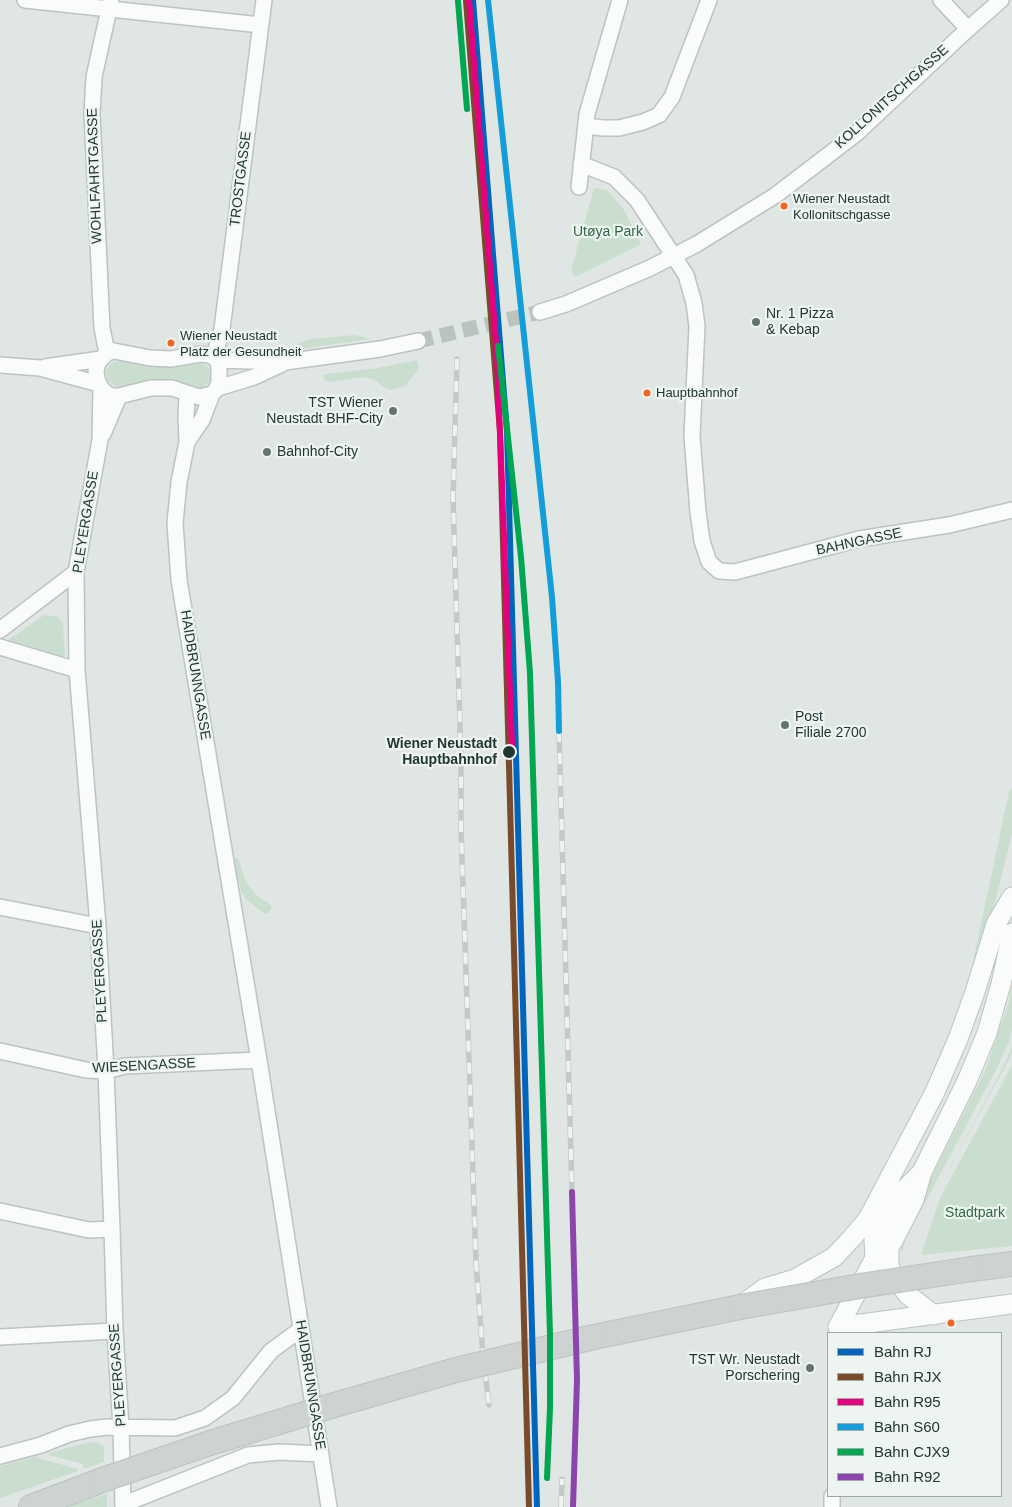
<!DOCTYPE html>
<html>
<head>
<meta charset="utf-8">
<style>
  body { margin:0 }
  #map { position:relative; width:1012px; height:1507px; overflow:hidden; background:#e0e6e3; font-family:Arial,sans-serif }
  canvas { display:block }
  .legend { position:absolute; left:827px; top:1332px; width:175px; height:165px; box-sizing:border-box; background:#eef5f1; border:1px solid #9ca9a4; margin:0; padding:6px 9px; list-style:none; font-size:15px; color:#213630 }
  .legend li { display:flex; align-items:center; gap:10px; height:25px }
  .legend b { width:25px; border:1px solid #9ca9a4 }
</style>
</head>
<body>
<div id="map">
<canvas width="1012" height="1507"></canvas>
<ul class="legend">
<li><b style="height:6px;background:#0065bd"></b>Bahn RJ</li>
<li><b style="height:6px;background:#7a4b2a"></b>Bahn RJX</li>
<li><b style="height:6px;background:#e5007d"></b>Bahn R95</li>
<li><b style="height:6px;background:#159dd9"></b>Bahn S60</li>
<li><b style="height:6px;background:#00a651"></b>Bahn CJX9</li>
<li><b style="height:6px;background:#8e44ad"></b>Bahn R92</li>
</ul>
</div>
<script>
const c = document.querySelector('canvas').getContext('2d');
c.lineJoin = 'round';
function paint(path, color) {
  c.fillStyle = color;
  c.fill(path, 'evenodd');
}
function shape(rows) {
  const path = new Path2D();
  for (const r of rows) {
    path.moveTo(r[0], r[1]);
    for (let i = 2; i < r.length; i += 2) path.lineTo(r[i], r[i + 1]);
  }
  return path;
}
function strokePath(path, color, width, dash) {
  c.strokeStyle = color;
  c.lineWidth = width;
  c.lineCap = dash ? 'butt' : 'round';
  c.setLineDash(dash || []);
  c.stroke(path);
}
function drawText(font, color, halo, rows, align = 'center') {
  c.font = font + ' Arial,sans-serif';
  c.lineWidth = 4.5;
  c.setLineDash([]);
  c.textBaseline = 'middle';
  c.strokeStyle = halo;
  c.fillStyle = color;
  for (const [text, x, y, turn = 0] of rows) {
    c.save();
    c.translate(x, y);
    c.rotate((+turn || 0) * Math.PI / 180);
    c.textAlign = isNaN(turn) ? turn : align;
    if (halo) c.strokeText(text, 0, 0);
    c.fillText(text, 0, 0);
    c.restore();
  }
}
const green = shape([
  [594,188,607,190,624,210,641,244,575,277,571,270],
  [355,335,371,339,285,351,295,345,310,339],
  [119,360,153,367,201,363,209,367,212,376,210,381,203,387,197,387,170,380,152,380,120,387,115,386,108,381,106,371,110,364],
  [417,360,417,363,419,363,417,371,405,386,391,390,383,387,375,380,364,377,330,382,324,380,323,376,326,374,378,368],
  [44,615,58,617,63,623,65,660,7,641],
  [1012,789,1012,834,984,947,974,978,971,971,1009,792],
  [234,858,238,858,246,882,256,895,271,905,272,908,269,912,265,914,247,900,241,892],
  [1012,986,1012,1030,1009,1042,996,1070,906,1238,902,1253,900,1247,905,1230,985,1071,1008,1005],
  [1012,1047,1012,1054,947,1173,1001,1071],
  [1012,1065,1012,1246,921,1255,940,1198],
  [90,1442,99,1443,104,1447,104,1462,84,1469,83,1464,49,1455,49,1453],
  [37,1456,41,1459,78,1469,78,1471,0,1498,0,1466],
  [107,1494,107,1507,64,1507]
]);
const minorTunnel = shape([
  [418,341,540,312]
]);
const minor = shape([
  [25,0,261,25],
  [941,0,968,29],
  [586,126,603,128,619,128,643,122,659,115,672,97,709,0],
  [581,164,614,177,637,200,686,275,694,303,697,326,692,436,698,512,702,541,709,562,719,571,735,572,859,539,949,525,1012,510],
  [579,187,587,114,620,0],
  [540,312,566,304,650,268,697,244,776,195,857,133,968,29,1001,0],
  [114,351,150,358,171,359,200,354,210,355,217,360,219,365,219,383,215,391,212,394,199,397,172,388,151,388,119,396,113,396,107,394,101,388,97,379,96,371,97,365,101,359,107,353,114,351],
  [107,353,102,328,92,114,94,77,111,0],
  [214,357,222,329,264,0],
  [217,360,285,362,380,349,418,341],
  [0,365,40,368,99,384],
  [45,367,101,359],
  [101,388,100,440,76,572,77,670,98,926,106,1071,112,1229,115,1331,121,1427,123,1507],
  [218,388,254,377,282,364],
  [187,394,186,417,187,442,179,482,175,523,179,580,259,1060,329,1507],
  [103,434,119,396],
  [187,442,202,420,212,394],
  [0,630,76,572],
  [0,647,77,670],
  [0,907,98,926],
  [0,1051,86,1070,106,1071,125,1066,259,1060],
  [0,1211,89,1230,112,1229],
  [0,1337,115,1331],
  [0,1456,41,1445,69,1434,90,1429,108,1427,175,1428,205,1418,233,1398,271,1351,301,1329],
  [124,1504,248,1455,279,1452,321,1454],
  [832,1507,832,1496]
]);
const tertiary = shape([
  [889,1247,889,1266,894,1277,908,1295,934,1315],
  [875,1258,874,1240,879,1231,902,1192,921,1173],
  [740,1306,765,1288,795,1279,834,1257,851,1239,868,1219,935,1092,958,1039,975,992,996,924,1012,897],
  [838,1327,875,1258,889,1247,894,1239,914,1200,922,1172,967,1081,987,1033,1001,984,1012,933],
  [838,1327,1012,1304]
]);
const primary = shape([
  [972,1269,1012,1264],
  [594,1337,740,1307],
  [31,1507,105,1479]
]);
const rail = shape([
  [457,359,453,498,461,758,461,829,476,1262,483,1356,489,1405],
  [559,731,572,1192],
  [561,1507,562,1479]
]);
const primaryBridge = shape([
  [740,1307,860,1286,972,1269],
  [105,1479,210,1443,331,1406,456,1370,594,1337]
]);
const rail1 = shape([
  [473,0,507,432,537,1507]
]);
const rail2 = shape([
  [466,1,500,432,529,1507]
]);
const rail3 = shape([
  [469,0,497,356,512,745]
]);
const rail4 = shape([
  [488,0,552,597,558,682,559,731]
]);
const rail5 = shape([
  [458,1,467,109],
  [498,346,521,557,530,673,550,1334,550,1408,547,1478]
]);
const rail6 = shape([
  [572,1192,577,1380,573,1507]
]);
const markers = [
  [784,206,4.5,"#f26522"],
  [756,322,5,"#64746f"],
  [171,343,4.5,"#f26522"],
  [647,393,4.5,"#f26522"],
  [393,411,5,"#64746f"],
  [267,452,5,"#64746f"],
  [785,725,5,"#64746f"],
  [509,752,7,"#213630"],
  [951,1323,4.5,"#f26522"],
  [810,1368,5,"#64746f"]
];
const busNames = [
  ["Wiener Neustadt",793,199],
  ["Kollonitschgasse",793,215],
  ["Wiener Neustadt",180,336],
  ["Platz der Gesundheit",180,352],
  ["Hauptbahnhof",656,393]
];
const streetNames = [
  ["KOLLONITSCHGASSE",892,97,-42],
  ["WOHLFAHRTGASSE",95,176,-92],
  ["TROSTGASSE",241,179,-83],
  ["PLEYERGASSE",86,522,-81],
  ["BAHNGASSE",859,542,-12],
  ["HAIDBRUNNGASSE",195,675,81],
  ["PLEYERGASSE",100,971,-93],
  ["WIESENGASSE",144,1066,-3],
  ["PLEYERGASSE",118,1375,-94],
  ["HAIDBRUNNGASSE",310,1385,81]
];
const parkNames = [
  ["Utøya Park",608,232],
  ["Stadtpark",975,1213]
];
const poiNames = [
  ["Nr. 1 Pizza",766,314],
  ["& Kebap",766,330],
  ["TST Wiener",383,403,"right"],
  ["Neustadt BHF-City",383,419,"right"],
  ["Bahnhof-City",277,452],
  ["Post",795,717],
  ["Filiale 2700",795,733],
  ["TST Wr. Neustadt",800,1360,"right"],
  ["Porschering",800,1376,"right"]
];
const stopNames = [
  ["Wiener Neustadt",497,744],
  ["Hauptbahnhof",497,760]
];
paint(green, '#caded0');
strokePath(minorTunnel, '#bac3bf', 15, [15, 8]);
strokePath(minor, '#bdc3c0', 18);
strokePath(tertiary, '#bdc3c0', 21);
strokePath(primary, '#bbc3c0', 26);
strokePath(minor, '#fafbfb', 15);
strokePath(tertiary, '#fafbfb', 19);
strokePath(primary, '#ccd3d1', 24);
strokePath(rail, '#c5c9c8', 5.5);
strokePath(rail, '#eef5f1', 4, [11]);
strokePath(primaryBridge, '#bbc3c0', 26, []);
strokePath(primaryBridge, '#ccd3d1', 24);
strokePath(rail1, '#0065bd', 6);
strokePath(rail2, '#7a4b2a', 6);
strokePath(rail3, '#e5007d', 6);
strokePath(rail4, '#159dd9', 6);
strokePath(rail5, '#00a651', 6);
strokePath(rail6, '#8e44ad', 6);
for (const [x, y, r, color] of markers) {
  const dot = new Path2D();
  dot.arc(x, y, r, 0, 2 * Math.PI);
  c.fillStyle = color;
  c.fill(dot);
  strokePath(dot, '#eef5f1', 2);
}
drawText('13px', '#213630', '#eef5f1', busNames, 'left');
drawText('14px', '#213630', '#eef5f1', streetNames);
drawText('14px', '#2f6943', '#eef5f1', parkNames);
drawText('14px', '#213630', '#eef5f1', poiNames, 'left');
drawText('bold 14px', '#213630', '#eef5f1', stopNames, 'right');
</script>
</body>
</html>
